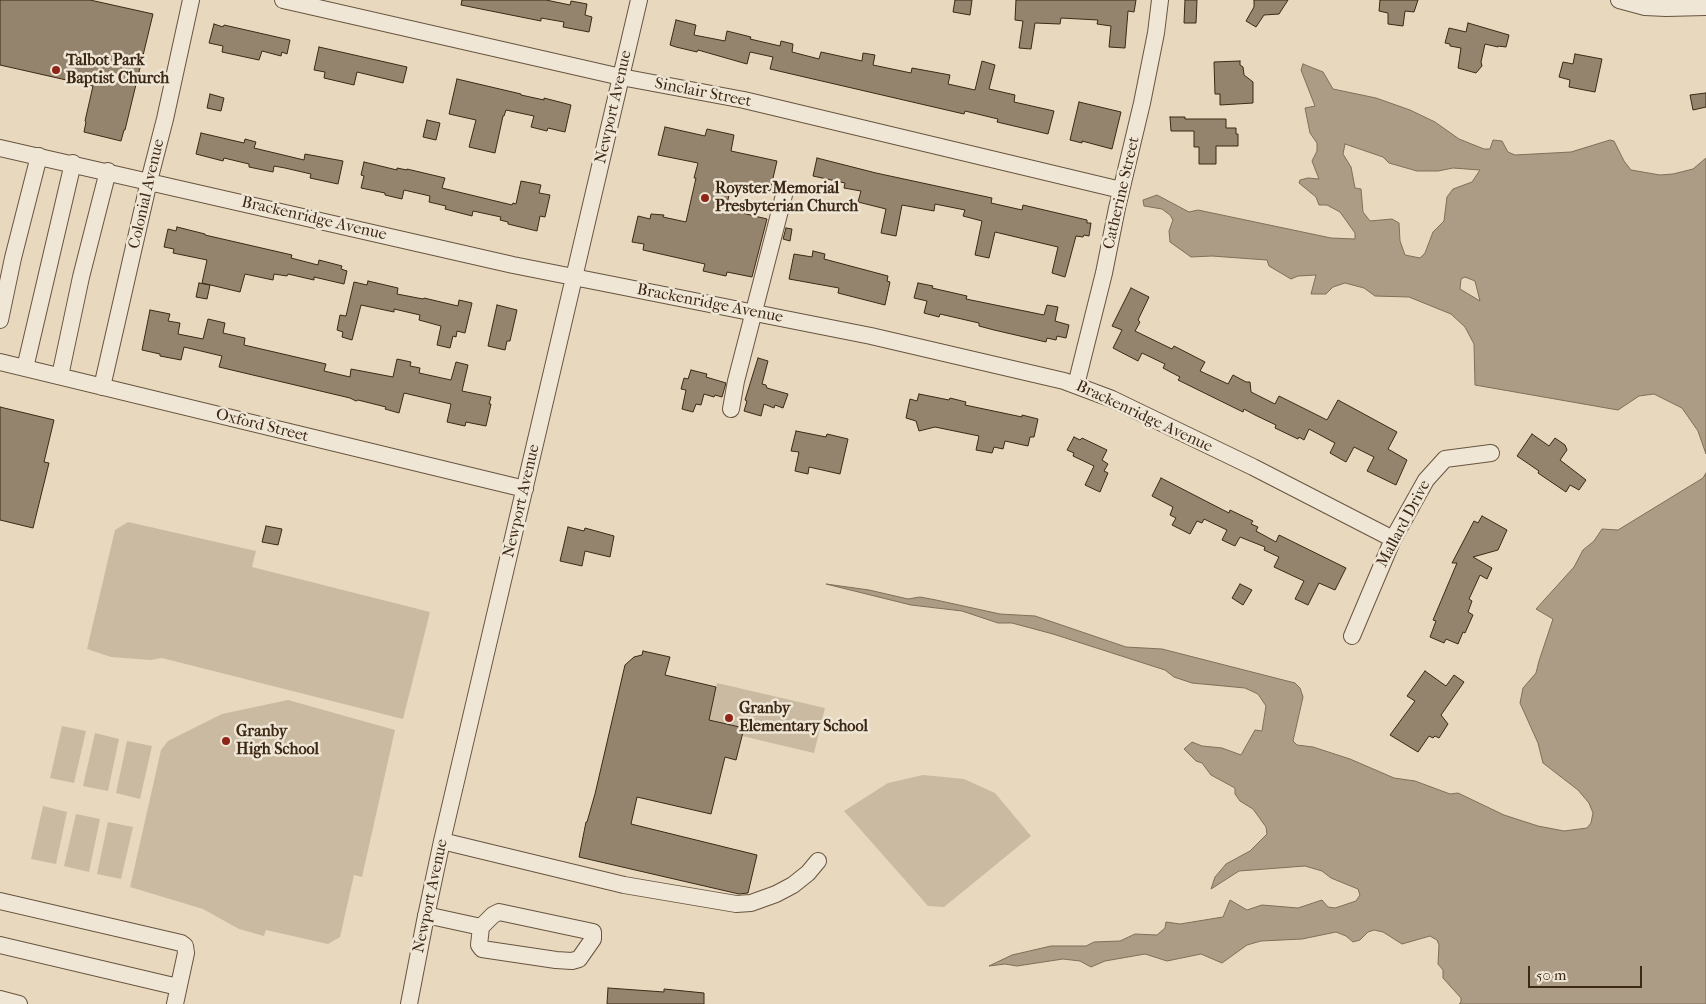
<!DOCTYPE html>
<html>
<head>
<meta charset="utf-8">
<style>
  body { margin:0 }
  #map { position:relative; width:1706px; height:1004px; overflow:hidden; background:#e7d8be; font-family:"IM FELL French Canon",serif }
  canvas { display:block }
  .scale { position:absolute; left:1528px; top:966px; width:114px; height:22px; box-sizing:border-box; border:2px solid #3d2815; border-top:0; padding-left:6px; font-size:15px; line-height:18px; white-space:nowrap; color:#3d2815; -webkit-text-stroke:4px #efe6d5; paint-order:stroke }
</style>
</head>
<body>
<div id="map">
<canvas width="1706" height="1004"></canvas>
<div class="scale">50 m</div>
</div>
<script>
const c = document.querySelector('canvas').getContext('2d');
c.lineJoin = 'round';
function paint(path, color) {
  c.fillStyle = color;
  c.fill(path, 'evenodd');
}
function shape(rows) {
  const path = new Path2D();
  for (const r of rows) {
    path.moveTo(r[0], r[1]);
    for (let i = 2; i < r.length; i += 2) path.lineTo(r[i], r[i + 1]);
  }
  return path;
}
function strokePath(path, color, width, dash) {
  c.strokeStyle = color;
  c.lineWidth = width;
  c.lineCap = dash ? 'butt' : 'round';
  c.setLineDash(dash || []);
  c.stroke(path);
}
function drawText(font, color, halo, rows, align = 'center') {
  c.font = font + ' "IM FELL French Canon",serif';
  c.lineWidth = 5;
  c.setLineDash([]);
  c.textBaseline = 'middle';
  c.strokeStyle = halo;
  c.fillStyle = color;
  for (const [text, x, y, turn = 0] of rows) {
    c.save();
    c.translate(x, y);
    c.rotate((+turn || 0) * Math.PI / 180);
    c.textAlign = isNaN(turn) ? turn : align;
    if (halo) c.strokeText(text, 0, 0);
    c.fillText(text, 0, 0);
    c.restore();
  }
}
const green = shape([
  [128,522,256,551,252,567,430,612,403,719,162,658,150,660,111,657,87,649,115,530],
  [717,683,825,708,814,753,742,736,743,728,709,720],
  [288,700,395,730,362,877,354,875,340,937,328,944,266,930,264,936,239,929,203,909,130,887,161,750,168,741,222,714],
  [62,726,86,731,74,783,50,778],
  [95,733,119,739,108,791,83,786],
  [127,741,152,746,140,799,116,793],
  [923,775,964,779,995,793,1031,836,944,907,928,906,844,811,888,783],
  [43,806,67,812,56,864,31,859],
  [76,814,100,819,89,872,64,866],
  [108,822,133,827,121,879,97,874]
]);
const water = shape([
  [1303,64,1323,72,1333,89,1376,98,1410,110,1435,122,1459,139,1484,149,1490,149,1493,140,1502,141,1508,152,1515,155,1571,152,1610,140,1614,141,1624,161,1631,170,1660,175,1673,174,1693,169,1706,158,1706,454,1698,431,1682,408,1654,394,1639,396,1618,410,1475,385,1474,344,1465,327,1451,314,1409,297,1375,296,1364,288,1345,283,1333,287,1326,294,1311,294,1316,275,1298,276,1291,279,1269,266,1267,260,1212,256,1191,257,1170,242,1169,231,1173,220,1170,215,1162,209,1144,206,1143,200,1157,195,1189,212,1198,210,1331,238,1355,239,1355,233,1340,212,1327,205,1319,205,1316,197,1299,183,1300,180,1308,178,1319,179,1312,161,1317,151,1317,143,1310,133,1305,108,1315,106,1301,70,1303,64],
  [1345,144,1383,157,1389,163,1417,171,1438,171,1453,168,1480,170,1472,182,1453,189,1447,197,1444,221,1433,232,1425,253,1420,258,1405,255,1400,241,1399,223,1392,219,1370,221,1363,212,1361,189,1355,188,1351,167,1343,154,1345,144],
  [1465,277,1475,281,1480,301,1460,289,1461,279,1465,277],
  [1706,473,1706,1004,1459,1004,1461,1002,1461,998,1443,978,1443,970,1438,964,1439,945,1437,940,1430,936,1402,944,1383,932,1374,930,1368,932,1360,940,1353,942,1346,936,1336,932,1302,939,1261,941,1247,945,1222,963,1201,954,1167,961,1145,954,1105,961,1091,967,1080,961,1063,959,1017,966,1005,964,989,966,1012,955,1051,946,1086,946,1094,942,1120,941,1135,934,1157,935,1165,928,1166,922,1180,924,1223,917,1230,900,1247,910,1262,905,1298,908,1322,900,1328,907,1335,908,1356,901,1360,895,1358,889,1331,878,1322,871,1305,866,1239,871,1211,889,1215,877,1226,864,1250,851,1267,834,1266,827,1253,809,1240,801,1235,794,1235,788,1211,775,1202,763,1196,761,1184,749,1192,742,1202,746,1222,748,1241,755,1255,730,1262,731,1266,706,1258,694,1245,688,1192,683,1174,677,1165,670,1053,634,1012,623,998,623,962,611,911,605,826,584,869,590,908,599,920,597,936,600,1000,614,1035,616,1126,647,1162,649,1295,683,1300,688,1303,697,1293,741,1297,745,1313,747,1350,759,1394,778,1415,781,1450,794,1458,793,1504,815,1538,826,1564,831,1587,828,1591,823,1593,813,1589,803,1578,790,1543,763,1538,743,1520,703,1523,688,1536,673,1539,661,1553,619,1536,609,1574,567,1583,550,1594,541,1602,529,1618,530,1703,478,1706,473]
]);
const building = shape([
  [0,0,90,0,153,14,125,130,124,130,121,141,84,132,86,122,85,121,93,86,0,65,0,0],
  [462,0,546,0,570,5,571,1,587,4,585,15,592,17,589,32,563,27,564,22,541,18,541,21,461,5,462,0],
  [955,0,972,0,970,15,953,12,955,0],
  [1016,0,1136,0,1134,12,1128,11,1125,48,1109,47,1111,26,1097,24,1098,20,1061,18,1060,24,1035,23,1031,49,1019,48,1023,21,1015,20,1016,0],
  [1185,0,1197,0,1196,23,1184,23,1185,0],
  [1254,0,1288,0,1279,14,1264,15,1256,27,1246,21,1254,7,1254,0],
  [1380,0,1418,0,1414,12,1405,11,1403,26,1388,24,1388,13,1379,11,1380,0],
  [676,20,696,25,694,35,725,41,727,31,751,37,750,39,780,46,781,41,793,44,792,52,819,59,821,52,862,61,863,53,875,55,873,65,911,73,912,68,950,75,948,84,975,90,982,61,995,65,989,89,1015,95,1014,102,1054,111,1048,134,997,122,998,119,965,111,964,114,770,69,773,57,750,52,747,64,698,50,697,52,676,47,670,45,676,20],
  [1468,23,1509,35,1506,47,1498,46,1498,47,1485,44,1481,62,1482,66,1476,73,1458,68,1461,48,1450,46,1450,44,1445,43,1449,28,1466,32,1468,23],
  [214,24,223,27,224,25,290,40,287,54,282,52,281,56,262,51,259,60,222,52,223,46,209,43,214,24],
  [319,47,407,67,403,83,357,72,354,85,324,78,325,72,314,70,319,47],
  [1575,54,1602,59,1595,92,1569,87,1570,80,1559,77,1563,62,1573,64,1575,54],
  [1240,61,1240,65,1243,67,1244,75,1253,82,1253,103,1220,105,1220,94,1215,94,1214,62,1240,61],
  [457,79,521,94,521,95,544,100,544,98,571,105,565,132,548,128,547,131,531,127,534,116,506,110,504,116,503,116,495,153,469,147,476,120,449,114,457,79],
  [1706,93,1706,107,1693,110,1690,95,1706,93],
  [210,94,224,98,221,111,207,108,210,94],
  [1079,102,1121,112,1112,149,1082,141,1082,143,1070,140,1079,102],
  [1170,117,1185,117,1185,119,1226,119,1226,128,1236,128,1236,134,1238,134,1238,146,1216,146,1216,164,1199,164,1199,147,1194,147,1194,131,1171,131,1170,117],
  [427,120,440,123,436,140,423,137,427,120],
  [665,127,705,136,707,129,734,135,731,151,777,161,770,191,763,189,762,193,731,186,726,209,767,219,752,277,727,272,726,276,703,271,705,264,643,250,644,244,632,242,638,216,650,219,651,214,664,215,663,217,686,222,696,178,694,178,698,163,658,155,665,127],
  [201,133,244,143,245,139,256,142,254,148,304,160,305,154,343,161,338,184,310,178,311,174,285,168,274,166,273,172,249,167,249,164,224,158,223,161,196,154,201,133],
  [817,158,876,173,992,198,991,203,1022,210,1023,205,1087,220,1087,223,1091,223,1089,236,1084,235,1083,237,1076,236,1065,277,1052,273,1058,247,995,232,989,258,975,255,982,221,963,216,965,210,935,204,934,211,902,205,896,236,881,233,886,209,858,202,861,191,844,188,845,183,813,176,817,158],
  [364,162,397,170,397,168,407,170,407,169,445,178,442,188,512,205,513,203,516,204,521,181,541,185,539,193,550,195,545,217,540,216,537,231,508,224,508,222,500,220,501,217,473,211,472,216,445,209,446,206,429,202,430,196,404,190,402,199,385,195,385,193,361,188,364,176,361,175,364,162],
  [177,227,205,234,205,235,292,255,291,258,318,265,319,260,342,266,341,269,347,271,344,284,314,277,314,280,288,274,287,276,274,274,273,280,245,274,240,292,202,283,207,260,173,253,174,249,164,247,168,229,176,231,177,227],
  [786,228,792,229,790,241,783,239,786,228],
  [813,251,825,254,824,259,888,276,887,281,890,282,885,305,838,293,839,288,789,279,794,254,812,257,813,251],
  [368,281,398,288,397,294,423,299,424,298,458,306,459,300,472,303,465,333,457,331,456,337,453,336,450,348,437,345,441,326,419,320,420,315,394,309,394,312,361,305,352,340,342,337,343,332,337,330,340,315,346,316,354,282,367,285,368,281],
  [199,283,210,285,207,299,196,297,199,283],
  [918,283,933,286,932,288,967,296,966,299,1044,315,1047,305,1058,307,1055,321,1069,325,1066,338,1057,336,1056,340,1047,338,1046,342,994,330,979,326,979,323,940,314,939,317,924,313,927,301,914,298,918,283],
  [1131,288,1149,297,1138,320,1140,322,1135,331,1172,349,1174,346,1205,362,1200,371,1228,384,1233,375,1246,382,1250,382,1251,392,1275,404,1279,396,1327,420,1338,400,1397,432,1388,449,1407,460,1396,485,1367,471,1374,457,1354,447,1346,462,1330,453,1335,443,1309,429,1304,440,1299,437,1298,439,1275,428,1276,425,1255,415,1244,409,1243,412,1178,380,1180,377,1163,368,1165,364,1142,353,1138,361,1113,348,1122,330,1112,326,1131,288],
  [497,305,517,310,510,341,507,341,505,350,488,346,497,305],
  [150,310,170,314,168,321,180,323,178,334,203,339,208,319,225,323,223,333,245,338,244,345,326,364,324,371,350,377,351,369,393,377,397,359,411,362,410,366,420,368,419,373,451,380,456,362,468,365,462,391,491,397,489,404,491,404,486,426,466,422,465,426,447,422,451,404,404,393,399,413,385,409,386,407,358,400,356,401,350,398,219,367,222,356,184,347,181,360,160,356,160,354,142,350,150,310],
  [758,358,768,361,762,384,766,385,767,388,788,394,783,408,775,405,774,408,764,404,761,416,744,411,747,401,745,400,758,358],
  [691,370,707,374,706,377,726,383,722,397,715,395,714,397,704,394,701,405,696,404,693,412,682,409,686,390,681,389,684,378,688,379,691,370],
  [919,394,949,400,950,398,966,402,965,405,1022,417,1022,415,1038,419,1034,437,1030,437,1028,446,1005,441,1003,449,994,447,992,453,976,450,979,436,935,427,919,431,916,421,906,418,910,399,917,401,919,394],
  [0,407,54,420,44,462,49,463,33,528,0,520,0,407],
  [796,431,826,437,827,434,848,439,840,474,809,467,808,474,795,471,799,452,791,451,796,431],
  [1532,434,1549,446,1555,438,1565,445,1567,450,1560,460,1586,480,1579,490,1570,485,1566,492,1538,473,1539,471,1517,456,1532,434],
  [1074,437,1080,440,1082,438,1107,450,1102,460,1108,464,1104,471,1108,473,1100,492,1085,485,1094,466,1073,456,1074,453,1067,450,1074,437],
  [1161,478,1229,513,1230,510,1253,521,1251,524,1258,527,1256,531,1276,542,1279,535,1346,568,1335,590,1319,583,1308,605,1295,599,1304,581,1274,567,1279,557,1264,550,1265,547,1240,537,1235,546,1222,540,1227,530,1204,519,1202,523,1197,521,1190,534,1172,525,1176,518,1170,515,1173,507,1152,496,1161,478],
  [1482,516,1507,530,1498,550,1473,557,1492,568,1487,579,1480,575,1469,599,1472,601,1468,612,1473,615,1465,633,1463,632,1458,644,1446,639,1444,643,1430,637,1436,621,1433,620,1457,563,1452,563,1474,521,1478,523,1482,516],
  [266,526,282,529,278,545,262,542,266,526],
  [568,527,584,531,585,528,614,536,610,557,585,551,582,566,560,561,568,527],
  [1240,584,1252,590,1243,605,1232,598,1240,584],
  [643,651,670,657,665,675,716,687,709,720,744,728,736,760,725,757,711,814,637,797,631,824,757,855,748,893,739,894,579,857,586,822,587,822,595,794,625,665,634,657,642,655,643,651],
  [1425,671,1446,686,1454,675,1464,682,1441,715,1448,724,1439,738,1435,736,1433,738,1429,736,1418,752,1390,735,1415,701,1407,696,1425,671],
  [608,988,664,992,664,989,704,993,704,1004,607,1004,608,988]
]);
const minor = shape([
  [283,0,621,77,744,100,1121,190],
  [1619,0,1645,7,1666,8,1706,7],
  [0,148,513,265,871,336,1064,381,1112,399,1253,467,1393,539],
  [0,320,13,258,39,156],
  [0,362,525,489],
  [25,368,73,163],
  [60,376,81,277,108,171],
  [1076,385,1104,273,1117,208,1142,103,1156,33,1160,0],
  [102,387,149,181,165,119,191,0],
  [731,409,736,381,784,195],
  [1352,636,1393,539,1426,480,1445,459,1491,453],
  [442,841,624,885,736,904,751,903,776,894,793,885,808,873,818,861],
  [0,901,181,943,185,946,186,953,175,1004],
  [426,915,481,927,493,915,499,912,593,932,593,939,579,959,572,961,556,960,482,949,479,945,481,927],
  [0,945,178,987],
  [0,999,19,1004],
  [409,1004,425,921,442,841,639,0]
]);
const markers = [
  [56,70,5,"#8f2418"],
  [705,198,5,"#8f2418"],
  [729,718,5,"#8f2418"],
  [226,741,5,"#8f2418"]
];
const poiNames = [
  ["Talbot Park",66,61],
  ["Baptist Church",66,79],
  ["Royster Memorial",715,189],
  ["Presbyterian Church",715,207],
  ["Granby",739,709],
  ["Elementary School",739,727],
  ["Granby",236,732],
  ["High School",236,750]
];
const streetNames = [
  ["Sinclair Street",703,93,11],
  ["Newport Avenue",614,107,-77],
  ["Catherine Street",1122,193,-77],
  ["Colonial Avenue",147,194,-77],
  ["Brackenridge Avenue",314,219,13],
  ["Brackenridge Avenue",710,304,11],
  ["Brackenridge Avenue",1144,417,25],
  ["Oxford Street",262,426,14],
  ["Newport Avenue",522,501,-77],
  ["Mallard Drive",1404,524,-62],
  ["Newport Avenue",431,896,-78]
];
paint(green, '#cabaa1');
paint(water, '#ad9c85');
strokePath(water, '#806e58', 1);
paint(building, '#95846d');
strokePath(building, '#3d2815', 1);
strokePath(minor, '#68543f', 18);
strokePath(minor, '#efe6d5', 16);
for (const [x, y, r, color] of markers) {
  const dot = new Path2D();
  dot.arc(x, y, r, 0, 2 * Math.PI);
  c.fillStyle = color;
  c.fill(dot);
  strokePath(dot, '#efe6d5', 2);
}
drawText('bold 16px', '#3d2815', '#efe6d5', poiNames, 'left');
drawText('16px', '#3d2815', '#efe6d5', streetNames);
</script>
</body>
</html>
